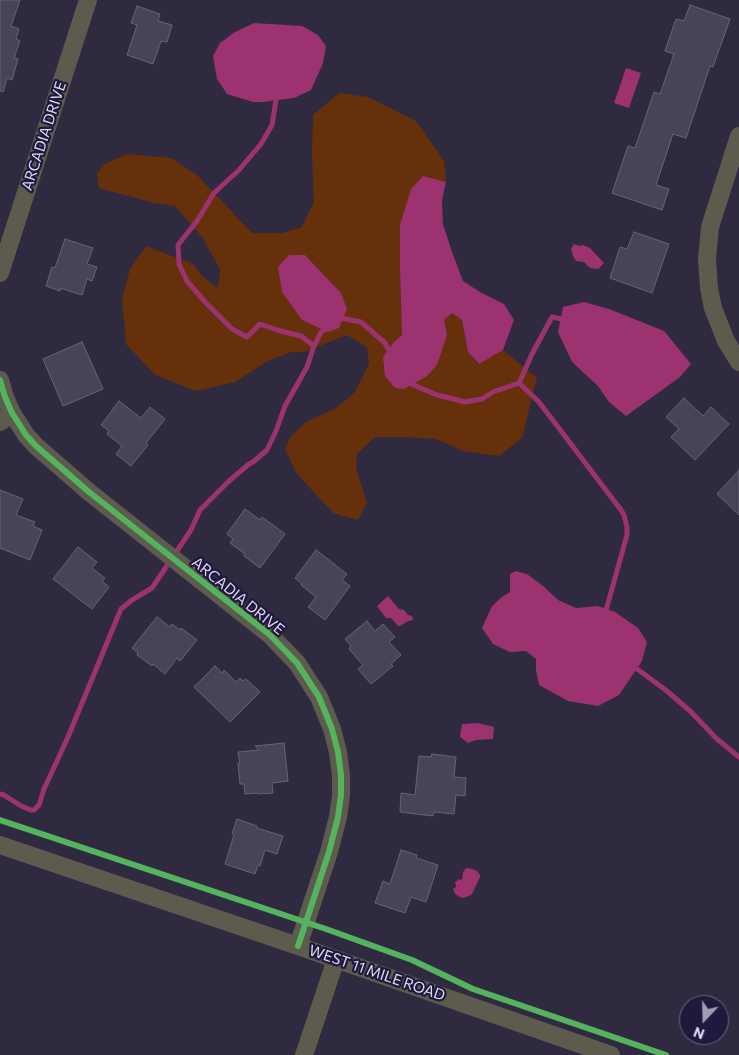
<!DOCTYPE html>
<html>
<head>
<meta charset="utf-8">
<style>
  body { margin:0 }
  #map { position:relative; width:739px; height:1055px; overflow:hidden; background:#2f2a40; font-family:Commissioner,sans-serif }
  canvas { display:block }
  .north { position:absolute; left:679px; top:995px; width:50px; height:50px; box-sizing:border-box; background:#20183d; border:1px solid #6c6686; border-radius:50%; rotate:201deg; font-size:14px; font-weight:700; line-height:20px; text-align:center; color:#dddaf3 }
  .north::after { content:''; display:block; margin:auto; width:18px; height:22px; background:#a09cb4; clip-path:polygon(50% 0,100% 100%,50% 72%,0 100%) }
</style>
</head>
<body>
<div id="map">
<canvas width="739" height="1055"></canvas>
<div class="north">N</div>
</div>
<script>
const c = document.querySelector('canvas').getContext('2d');
c.lineJoin = 'round';
function paint(path, color) {
  c.fillStyle = color;
  c.fill(path, 'evenodd');
}
function shape(rows) {
  const path = new Path2D();
  for (const r of rows) {
    path.moveTo(r[0], r[1]);
    for (let i = 2; i < r.length; i += 2) path.lineTo(r[i], r[i + 1]);
  }
  return path;
}
function strokePath(path, color, width, dash) {
  c.strokeStyle = color;
  c.lineWidth = width;
  c.lineCap = dash ? 'butt' : 'round';
  c.setLineDash(dash || []);
  c.stroke(path);
}
function drawText(font, color, halo, rows, align = 'center') {
  c.font = font + ' Commissioner,sans-serif';
  c.lineWidth = 4.5;
  c.setLineDash([]);
  c.textBaseline = 'middle';
  c.strokeStyle = halo;
  c.fillStyle = color;
  for (const [text, x, y, turn = 0] of rows) {
    c.save();
    c.translate(x, y);
    c.rotate((+turn || 0) * Math.PI / 180);
    c.textAlign = isNaN(turn) ? turn : align;
    if (halo) c.strokeText(text, 0, 0);
    c.fillText(text, 0, 0);
    c.restore();
  }
}
const green = shape([
  [339,93,368,97,416,121,444,161,446,182,423,176,400,269,402,335,394,342,437,365,446,335,444,320,452,313,462,320,468,352,478,364,503,350,537,378,527,417,523,437,499,456,463,451,436,439,404,437,375,437,357,454,356,468,367,503,358,520,333,513,297,474,285,449,291,436,306,422,336,408,355,392,369,364,367,347,347,335,304,352,291,352,268,361,235,382,196,391,155,375,126,344,122,299,130,269,146,246,193,264,202,276,218,288,220,269,202,237,175,206,154,203,99,188,97,173,105,164,127,154,171,158,198,176,252,233,282,233,302,227,314,202,312,154,313,115],
  [289,255,305,255,341,293]
]);
const water = shape([
  [254,23,302,26,318,35,326,46,323,63,311,90,294,98,263,102,253,102,227,94,217,79,213,56,220,43,235,32],
  [626,68,641,73,629,108,614,103],
  [423,176,446,182,442,200,443,224,452,252,463,281,480,292,504,304,514,320,503,350,479,364,468,352,462,320,452,313,444,320,447,335,437,365,427,376,404,389,395,388,385,376,383,357,394,342,402,335,400,269,400,225,411,189],
  [574,244,579,246,583,245,590,248,604,263,598,269,590,268,584,262,576,261,573,256,571,249],
  [289,255,305,255,341,293,347,309,339,328,328,332,302,320,282,292,278,267],
  [584,302,609,309,664,331,691,364,680,377,626,416,609,402,598,386,572,362,558,332,563,307],
  [516,571,527,574,543,586,558,600,576,608,598,606,615,612,638,628,647,642,642,661,619,695,598,706,568,701,539,685,536,670,536,659,526,651,510,652,493,644,482,628,492,606,502,597,510,592,510,574],
  [388,596,399,609,404,610,408,615,412,616,413,620,408,621,400,626,398,626,391,618,386,618,377,606],
  [478,723,494,727,493,739,476,740,468,743,460,737,462,724],
  [466,868,472,869,477,871,480,875,480,877,472,894,469,896,462,898,455,894,453,889,456,887,455,882,457,881,458,879,462,880,463,872]
]);
const stream = shape([
  [276,100,272,125,261,144,239,170,214,193,197,221,178,245,179,264,187,281,206,303,232,329,247,337,260,324,277,330,301,336,314,346],
  [338,320,341,318,361,322,385,343,391,354],
  [407,380,409,383,437,395,465,402,482,399,493,392,519,383,532,354,552,317,567,320],
  [519,383,539,402,621,510,624,515,627,527,627,535,605,614],
  [633,666,667,691,691,712,717,739,739,757],
  [0,794,4,795,21,806,31,810,34,810,39,805,44,789,68,737,121,609,132,600,152,588,191,530,200,510,229,481,249,464,253,462,267,450,276,431,285,406,307,367,314,346,321,332,329,327]
]);
const building = shape([
  [0,0,20,0,11,26,19,29,16,39,20,41,14,58,18,59,12,80,7,78,3,92,0,91,0,0],
  [690,5,730,19,713,67,710,66,686,138,673,134,656,185,669,189,662,210,612,193,628,146,635,148,654,92,660,94,674,54,665,51,676,19,684,21,690,5],
  [137,6,160,14,158,21,172,25,167,42,161,41,153,64,127,55,137,25,131,23,137,6],
  [634,232,669,244,652,293,610,278,620,247,627,249,634,232],
  [65,239,93,248,87,264,97,267,92,281,87,279,82,295,60,288,60,291,46,286,52,267,55,268,65,239],
  [82,342,103,389,63,406,43,359,82,342],
  [684,398,703,416,711,407,729,424,695,460,671,437,679,429,666,417,684,398],
  [119,401,141,418,150,407,165,419,146,443,148,445,131,466,116,454,122,446,107,434,109,431,101,425,119,401],
  [739,470,739,515,717,494,739,470],
  [0,490,23,499,16,515,35,522,33,526,42,530,30,560,0,548,0,490],
  [245,509,260,520,262,517,285,534,260,568,244,556,245,554,230,543,233,539,227,534,245,509],
  [78,547,97,562,92,568,105,578,102,581,109,587,92,609,53,579,78,547],
  [316,550,347,574,342,580,350,586,325,620,308,607,316,597,301,585,302,584,295,578,316,550],
  [157,617,170,627,172,624,180,630,181,628,197,640,180,661,177,658,165,674,153,664,152,666,137,655,138,653,132,648,157,617],
  [367,621,375,631,383,624,395,637,389,642,401,655,391,664,393,666,371,684,358,669,363,665,349,649,351,646,345,639,367,621],
  [215,666,222,673,224,670,236,682,240,678,243,681,246,679,260,692,230,722,194,687,215,666],
  [284,743,288,781,272,783,273,793,258,794,258,793,245,794,244,784,240,784,238,763,240,763,238,752,259,750,255,746,284,743],
  [432,754,456,757,454,777,466,778,465,796,456,795,454,814,434,812,433,816,400,812,401,793,415,795,419,756,431,757,432,754],
  [237,819,257,826,257,828,283,836,277,854,265,850,260,866,258,865,255,874,225,864,234,835,232,834,237,819],
  [401,850,417,855,416,858,438,865,426,902,411,897,405,913,375,903,383,881,390,884,401,850]
]);
const minor = shape([
  [739,136,710,227,707,259,709,288,713,308,726,341,739,362],
  [0,273,88,0],
  [0,380,5,397,12,413,26,435,36,446,89,492,270,635,297,663,319,697,332,729,338,752,341,775,341,795,338,817,329,852,298,946],
  [0,422,12,413],
  [0,845,298,946,611,1055],
  [304,1055,336,959]
]);
const cycleway = shape([
  [0,380,5,397,12,413,26,435,36,446,89,492,270,635,297,663,319,697,332,729,338,752,341,775,341,795,338,817,329,852,298,946],
  [0,820,326,929,412,960,473,989,666,1055]
]);
const streetNames = [
  ["ARCADIA DRIVE",44,136,-72],
  ["ARCADIA DRIVE",238,596,39],
  ["WEST 11 MILE ROAD",377,973,19]
];
paint(green, '#65300a');
paint(water, '#9c326f');
strokePath(stream, '#9c326f', 5);
paint(building, '#454556');
strokePath(building, '#646577', 1);
strokePath(minor, '#5c5b4d', 18);
strokePath(cycleway, '#56b35d', 6);
drawText('15px', '#dddaf3', '#20183d', streetNames);
</script>
</body>
</html>
